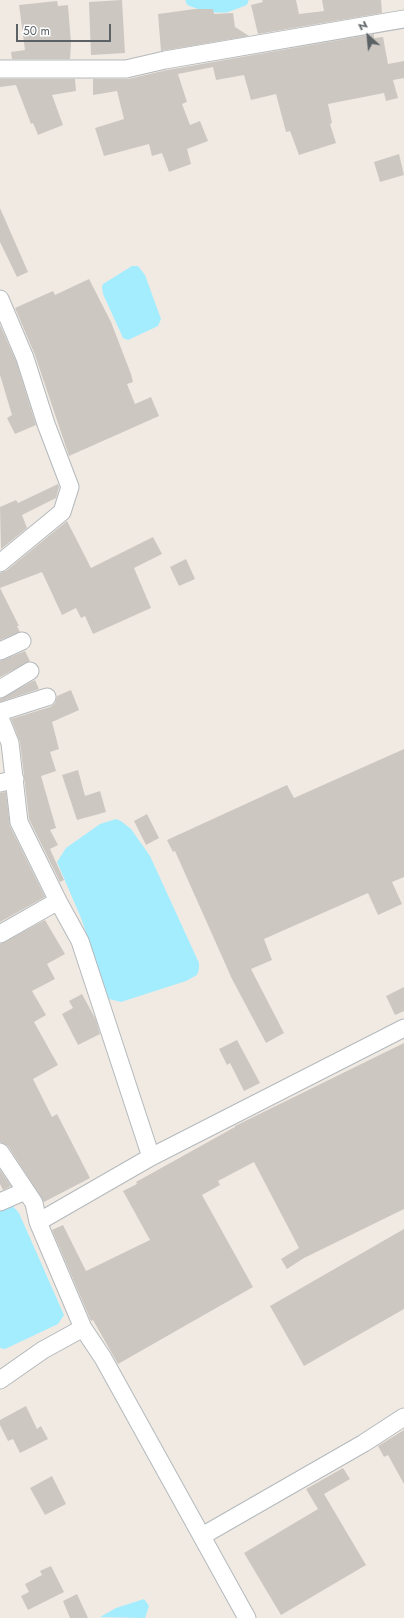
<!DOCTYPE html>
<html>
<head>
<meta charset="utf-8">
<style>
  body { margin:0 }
  #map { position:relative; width:404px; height:1618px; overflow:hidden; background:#f0eae3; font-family:Jost,sans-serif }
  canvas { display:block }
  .north { position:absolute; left:348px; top:16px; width:40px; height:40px; -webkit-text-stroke:3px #fff; paint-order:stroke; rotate:333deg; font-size:11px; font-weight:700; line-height:16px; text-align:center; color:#5b6266 }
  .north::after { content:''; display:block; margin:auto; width:14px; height:18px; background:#5b6266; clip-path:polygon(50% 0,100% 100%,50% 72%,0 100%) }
  .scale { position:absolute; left:16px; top:24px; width:95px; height:18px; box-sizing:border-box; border:2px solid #5b6266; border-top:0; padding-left:5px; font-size:12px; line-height:14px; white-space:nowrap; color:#5b6266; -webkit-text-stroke:3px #fff; paint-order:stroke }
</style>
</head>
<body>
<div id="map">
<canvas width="404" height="1618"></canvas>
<div class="north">N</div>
<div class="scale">50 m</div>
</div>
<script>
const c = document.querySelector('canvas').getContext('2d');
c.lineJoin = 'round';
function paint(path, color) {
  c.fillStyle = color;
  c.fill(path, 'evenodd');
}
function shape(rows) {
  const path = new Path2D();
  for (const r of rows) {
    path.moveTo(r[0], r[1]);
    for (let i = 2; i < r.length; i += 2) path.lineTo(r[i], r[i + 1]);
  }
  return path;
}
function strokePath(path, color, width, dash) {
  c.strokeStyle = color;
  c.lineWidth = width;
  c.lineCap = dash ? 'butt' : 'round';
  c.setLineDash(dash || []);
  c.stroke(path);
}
const water = shape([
  [132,266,138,266,145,275,161,319,158,326,128,340,123,338,103,294,102,287,103,284],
  [116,819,121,821,131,829,150,856,199,963,199,969,197,975,186,981,121,1002,109,999,81,918,57,862,66,848,100,824],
  [11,1204,19,1213,64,1315,58,1324,5,1349,0,1348,0,1207],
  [144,1599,149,1606,145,1618,100,1617,116,1608]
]);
const canal = shape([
  [192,0,210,6,226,6,242,0]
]);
const building = shape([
  [122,0,125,53,91,55,89,2],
  [262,0,296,0,299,14,324,11,322,0,381,0,382,13,258,34,251,5,263,2],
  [57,1,58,6,68,5,71,43,70,59,12,59,11,52,25,50,19,5],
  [195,9,213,9,214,14,233,13,235,27,249,36,161,51,158,14],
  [374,34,374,38,383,37,388,64,404,61,404,78,393,80,398,98,386,101,384,93,328,104,332,123,330,124,336,143,299,155,290,131,286,132,276,94,251,100,244,75,216,80,213,67,178,74,187,102,182,104,190,125,200,121,208,141,187,149,191,164,169,172,162,153,152,156,149,144,104,156,95,128,124,119,117,91,93,95,93,79,128,79,167,70],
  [0,79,75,79,76,91,52,95,63,125,38,135,33,123,31,124,16,85,0,87],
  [399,154,404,175,380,182,374,162],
  [0,208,28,272,17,277,0,242],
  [89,279,111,322,131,374,133,382,127,384,135,404,151,397,159,416,69,456,35,355,15,308,53,291,55,295],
  [0,325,16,361,36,425,15,434,7,418,12,415,0,375],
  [58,484,59,487,56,498,22,515,27,528,1,549,0,507,16,500,18,503],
  [67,521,91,568,153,537,162,554,134,568,151,608,93,634,85,616,81,618,76,608,62,615,42,572,0,588,19,626,17,626,20,632,0,640,0,573,6,571],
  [186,559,195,579,179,586,170,567],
  [25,651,30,661,0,677,0,661],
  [35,680,39,689,0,702,0,699],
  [71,690,79,710,52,722,59,749,50,752,56,771,41,776,56,828,50,830,58,845,50,849,64,880,60,882,29,819,20,742,11,719,50,707,55,703,57,696],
  [404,749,404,877,392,882,402,904,378,915,368,893,264,939,272,960,251,969,284,1033,266,1043,232,979,175,851,173,852,167,840,287,785,294,798],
  [78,770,85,796,100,791,106,812,77,820,62,775],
  [6,792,10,826,45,897,0,922,0,793],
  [147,814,159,838,146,845,134,821],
  [45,920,65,954,47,964,55,979,32,991,46,1015,34,1022,58,1065,33,1079,52,1117,57,1114,90,1178,44,1202,8,1146,0,1142,0,944],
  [404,987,404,1011,395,1015,386,996],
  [82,994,96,1020,100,1034,78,1045,62,1014,73,1008,69,1001],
  [237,1040,260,1083,244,1091,230,1063,227,1065,219,1049],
  [404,1043,404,1209,304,1258,287,1269,281,1259,299,1248,254,1162,218,1181,220,1185,202,1195,253,1287,118,1364,93,1320,91,1321,52,1230,63,1225,86,1271,150,1240,123,1191,137,1184,136,1182,235,1127,235,1126],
  [0,1170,11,1186,3,1190,0,1184],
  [404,1229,404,1309,304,1366,270,1306],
  [26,1406,37,1429,41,1426,48,1439,20,1453,13,1439,8,1441,0,1425,0,1420],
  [404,1430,404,1484,388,1455,384,1457,378,1446],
  [343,1468,350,1479,324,1494,366,1565,281,1615,244,1553,318,1509,306,1489],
  [52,1476,66,1504,45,1515,30,1488],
  [51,1566,64,1592,28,1610,21,1596,29,1592,25,1584,42,1575,40,1571],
  [77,1594,88,1618,70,1618,63,1601]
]);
const minor = shape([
  [0,69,126,69,165,60,404,19],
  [0,299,25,358,46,424,70,487,62,512,0,563],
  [0,651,22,641],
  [0,689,30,671],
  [0,712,47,697],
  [0,718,10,743,19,822,58,901,0,934],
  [0,783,15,779],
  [58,901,80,941,151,1157],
  [0,1152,34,1203,38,1222],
  [0,1202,25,1191],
  [83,1328,103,1358,247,1618],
  [0,1380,43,1350,83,1328,38,1222,151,1157,404,1028],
  [202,1536,364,1443,404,1417]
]);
paint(water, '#a4edff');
strokePath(canal, '#a4edff', 13);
paint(building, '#cdc7c2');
strokePath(minor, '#b4b9bc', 19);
strokePath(minor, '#fff', 17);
</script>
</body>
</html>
